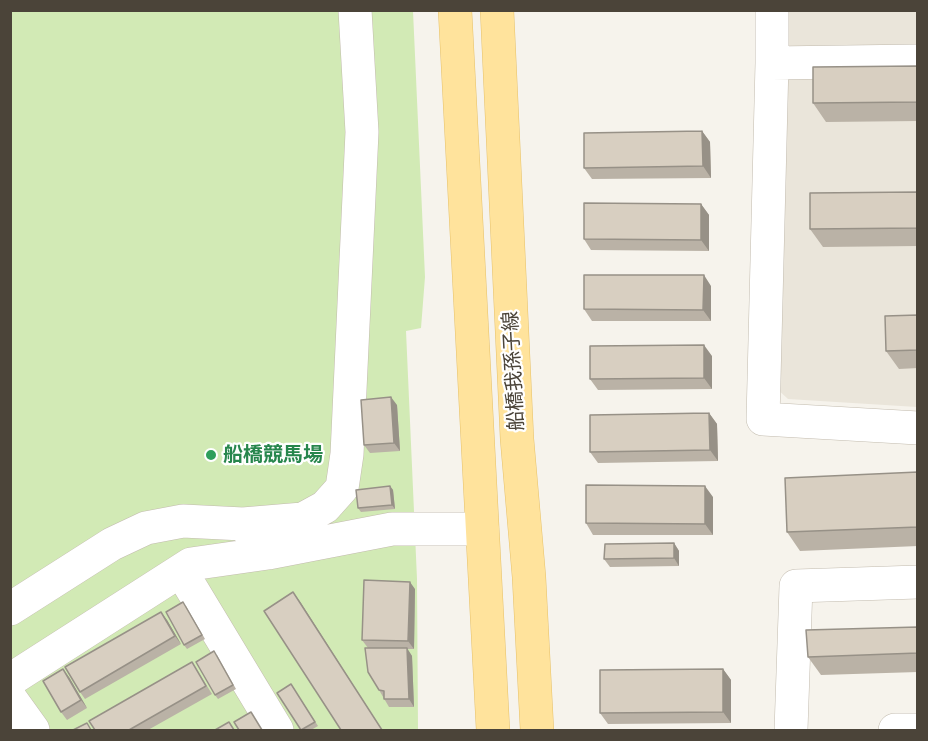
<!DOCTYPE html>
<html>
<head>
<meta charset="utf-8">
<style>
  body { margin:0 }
  #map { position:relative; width:928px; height:741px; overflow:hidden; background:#f6f3ec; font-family:"Work Sans",sans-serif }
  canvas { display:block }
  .frame { position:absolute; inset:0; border:12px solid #4b4439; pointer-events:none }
</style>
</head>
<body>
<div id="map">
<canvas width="928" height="741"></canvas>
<div class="frame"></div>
</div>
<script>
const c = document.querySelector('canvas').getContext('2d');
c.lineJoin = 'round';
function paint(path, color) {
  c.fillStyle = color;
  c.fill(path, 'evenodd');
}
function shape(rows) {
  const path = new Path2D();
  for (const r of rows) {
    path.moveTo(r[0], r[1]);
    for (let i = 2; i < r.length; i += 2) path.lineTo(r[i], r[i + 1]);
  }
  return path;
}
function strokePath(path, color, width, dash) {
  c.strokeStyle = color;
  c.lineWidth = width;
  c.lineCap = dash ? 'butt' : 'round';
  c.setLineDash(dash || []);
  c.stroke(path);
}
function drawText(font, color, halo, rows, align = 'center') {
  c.font = font + ' "Work Sans","Noto Sans JP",sans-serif';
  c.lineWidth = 4.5;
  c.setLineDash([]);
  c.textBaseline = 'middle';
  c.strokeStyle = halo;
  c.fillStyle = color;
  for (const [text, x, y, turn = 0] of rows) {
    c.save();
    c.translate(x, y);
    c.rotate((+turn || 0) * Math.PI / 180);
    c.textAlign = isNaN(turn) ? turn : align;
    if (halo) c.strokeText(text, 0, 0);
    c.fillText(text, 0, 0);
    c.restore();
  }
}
const residential = shape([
  [781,11,917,11,917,407,788,399,776,388]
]);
const green = shape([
  [10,11,413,11,425,277,421,328,406,331,417,579,418,730,11,730]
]);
const minor = shape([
  [772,10,772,63,763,419,918,428],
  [772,63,918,61],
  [243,524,303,519,325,507,342,488,347,454,362,132,355,10],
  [181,571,277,730],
  [10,609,112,544,146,528,183,521,243,524,257,541],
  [10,680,191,564,268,553,392,529,482,529],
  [10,698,33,730],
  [791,730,796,586,918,582],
  [895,730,918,730]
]);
const major = shape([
  [455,10,493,730],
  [497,10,517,439,529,577,537,730]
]);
const wall = shape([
  [918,66,918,121,826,122,813,103],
  [702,131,710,142,711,178,592,179,584,168],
  [918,192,918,246,823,247,810,229],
  [701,204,709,215,709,251,591,250,584,239],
  [711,286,711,321,592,321,584,309],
  [918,315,918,368,899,369,886,351],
  [712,356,712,389,598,390,590,379],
  [397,405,400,451,370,453,364,445],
  [709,413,717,424,718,461,598,463,590,452],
  [918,472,918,546,800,551,787,532],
  [390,486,393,490,395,509,361,512,358,508],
  [713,497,713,535,593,535,586,523],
  [674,543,679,551,679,566,610,567,604,559],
  [415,589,414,649,407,649,412,656,414,707,389,707,379,690,396,648,368,648,362,640],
  [186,606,205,639,187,649,184,645],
  [167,620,181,644,85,699,80,692],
  [918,627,918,672,821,675,808,657],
  [217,655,236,689,218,699,215,695],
  [192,662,212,694,148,730,95,730],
  [723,669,731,680,731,723,608,724,600,713],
  [69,677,87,708,67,720,61,712],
  [291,684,318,726,311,730,301,730]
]);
const shadedWall = shape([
  [702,131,710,142,711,178,703,166],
  [701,204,709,215,709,251,701,240],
  [704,275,711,286,711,321,703,310],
  [704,345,712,356,712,389,704,378],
  [391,397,397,405,400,451,394,443],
  [709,413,717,424,718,461,710,450],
  [390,486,393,490,395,509,392,505],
  [705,486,713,497,713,535,705,524],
  [674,543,679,551,679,566,674,558],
  [410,582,415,589,414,649,408,641],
  [293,592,301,603,382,730],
  [161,612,167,620,181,644,175,636],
  [407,648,412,656,414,707,409,699],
  [63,669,69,677,87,708,81,700],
  [723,669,731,680,731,723,723,712]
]);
const building = shape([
  [918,66,918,102,813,103,813,67,918,66],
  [702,131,703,166,584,168,584,133,702,131],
  [918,192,918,228,810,229,810,193,918,192],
  [584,203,701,204,701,240,584,239,584,203],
  [584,275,704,275,703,310,584,309,584,275],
  [918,315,918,350,886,351,885,316,918,315],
  [704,345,704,378,590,379,590,346,704,345],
  [391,397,394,443,364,445,361,400,391,397],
  [709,413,710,450,590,452,590,415,709,413],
  [918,472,918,527,787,532,785,478,918,472],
  [586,485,705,486,705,524,586,523,586,485],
  [390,486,392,505,358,508,356,490,390,486],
  [674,543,674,558,604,559,605,544,674,543],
  [364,580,410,582,408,641,362,640,364,580],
  [293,592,382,730,341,730,264,611,293,592],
  [183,602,202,635,184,645,166,612,183,602],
  [161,612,175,636,80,692,65,667,161,612],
  [918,627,918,653,808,657,806,630,918,627],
  [365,648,407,648,409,699,384,699,384,691,379,690,368,672,365,648],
  [214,651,233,685,215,695,196,662,214,651],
  [192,662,206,686,129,730,95,730,89,721,192,662],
  [63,669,81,700,61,712,43,681,63,669],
  [723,669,723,712,600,713,600,670,723,669],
  [291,684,315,722,301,730,277,693,291,684],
  [251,712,262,730,239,730,234,722,251,712],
  [229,722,234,730,215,730,229,722],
  [87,723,91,730,73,730,87,723]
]);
const markers = [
  [211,455,6,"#2e9e5b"]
];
const streetNames = [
  ["船橋我孫子線",514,371,-93]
];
const leisureNames = [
  ["船橋競馬場",223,455]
];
paint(residential, '#eae5da');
paint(green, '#d2eab5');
strokePath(minor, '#c2bbae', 34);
strokePath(major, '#e6c16a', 34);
strokePath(minor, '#fff', 33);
strokePath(major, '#ffe39c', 33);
paint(wall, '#bab2a6');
paint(shadedWall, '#979187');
paint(building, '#d8cfc1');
strokePath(building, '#979187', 1.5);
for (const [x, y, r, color] of markers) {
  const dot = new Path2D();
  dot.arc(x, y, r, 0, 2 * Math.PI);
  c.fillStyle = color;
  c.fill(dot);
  strokePath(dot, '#fff', 2);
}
drawText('20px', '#4b4439', '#fff', streetNames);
drawText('bold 20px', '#27864d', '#fff', leisureNames, 'left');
</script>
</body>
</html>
